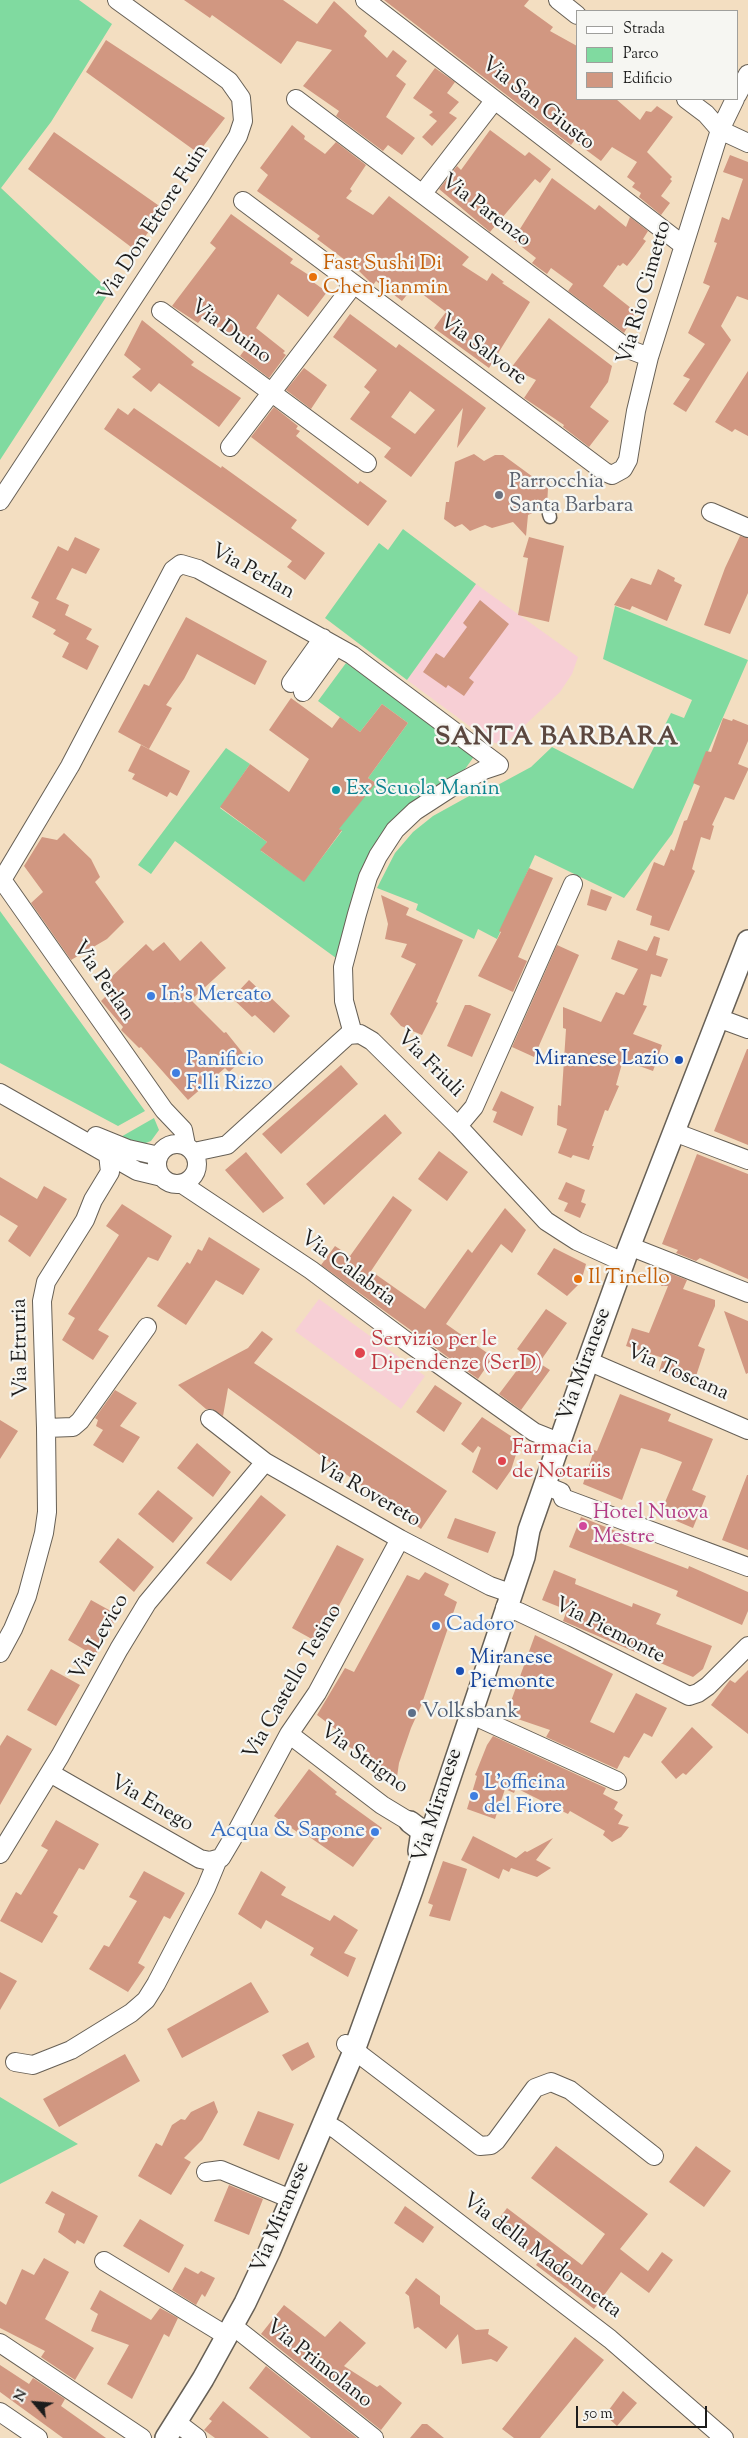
<!DOCTYPE html>
<html>
<head>
<meta charset="utf-8">
<style>
  body { margin:0 }
  #map { position:relative; width:748px; height:2438px; overflow:hidden; background:#f3dec1; font-family:"Sorts Mill Goudy",serif }
  canvas { display:block }
  .legend { position:absolute; left:576px; top:10px; width:162px; height:90px; box-sizing:border-box; background:#f6f6f2; border:1px solid #9f9f9c; margin:0; padding:6px 9px; list-style:none; font-size:15px; color:#1c1c1c }
  .legend li { display:flex; align-items:center; gap:10px; height:25px }
  .legend b { width:25px; border:1px solid #9f9f9c }
  .north { position:absolute; left:10px; top:2378px; width:50px; height:50px; -webkit-text-stroke:4px #f6f6f2; paint-order:stroke; rotate:297deg; font-size:14px; font-weight:700; line-height:20px; text-align:center; color:#1c1c1c }
  .north::after { content:''; display:block; margin:auto; width:18px; height:22px; background:#1c1c1c; clip-path:polygon(50% 0,100% 100%,50% 72%,0 100%) }
  .scale { position:absolute; left:576px; top:2406px; width:131px; height:22px; box-sizing:border-box; border:2px solid #1c1c1c; border-top:0; padding-left:6px; font-size:15px; line-height:18px; white-space:nowrap; color:#1c1c1c; -webkit-text-stroke:4px #f6f6f2; paint-order:stroke }
</style>
</head>
<body>
<div id="map">
<canvas width="748" height="2438"></canvas>
<ul class="legend">
<li><b style="height:6px;background:#fff"></b>Strada</li>
<li><b style="height:14px;background:#80daa0"></b>Parco</li>
<li><b style="height:14px;background:#d19781"></b>Edificio</li>
</ul>
<div class="north">N</div>
<div class="scale">50 m</div>
</div>
<script>
const c = document.querySelector('canvas').getContext('2d');
c.lineJoin = 'round';
function paint(path, color) {
  c.fillStyle = color;
  c.fill(path, 'evenodd');
}
function shape(rows) {
  const path = new Path2D();
  for (const r of rows) {
    if (r.length === 3) {
      path.moveTo(r[0] + r[2], r[1]);
      path.arc(r[0], r[1], r[2], 0, 2 * Math.PI);
      continue;
    }
    path.moveTo(r[0], r[1]);
    for (let i = 2; i < r.length; i += 2) path.lineTo(r[i], r[i + 1]);
  }
  return path;
}
function strokePath(path, color, width, dash) {
  c.strokeStyle = color;
  c.lineWidth = width;
  c.lineCap = dash ? 'butt' : 'round';
  c.setLineDash(dash || []);
  c.stroke(path);
}
function drawText(font, color, halo, rows, align = 'center') {
  c.font = font + ' "Sorts Mill Goudy",serif';
  c.lineWidth = 4.5;
  c.setLineDash([]);
  c.textBaseline = 'middle';
  c.strokeStyle = halo;
  c.fillStyle = color;
  for (const [text, x, y, turn = 0] of rows) {
    c.save();
    c.translate(x, y);
    c.rotate((+turn || 0) * Math.PI / 180);
    c.textAlign = isNaN(turn) ? turn : align;
    if (halo) c.strokeText(text, 0, 0);
    c.fillText(text, 0, 0);
    c.restore();
  }
}
const built = shape([
  [476,584,578,657,572,674,560,692,504,745,491,742,407,680],
  [319,1299,425,1376,401,1409,295,1331]
]);
const green = shape([
  [0,0,79,0,112,24,51,122,1,188,110,291,0,460],
  [403,529,476,584,407,680,325,618,379,543,388,550],
  [615,606,748,660,672,834,624,898,535,855,497,939,478,929,474,939,416,910,418,904,377,888,395,853,413,832,433,816,489,785,494,787,531,767,552,747,633,789,671,713,684,718,692,700,603,659],
  [346,663,475,755,463,772,418,798,398,815,349,909,336,958,175,841,151,874,138,865,226,748,250,764,220,808,267,842,261,851,304,881,342,831,326,819,376,783,368,778,408,723,382,704,360,732,318,701],
  [0,911,145,1111,118,1126,0,1063],
  [154,1118,159,1130,151,1141,143,1144,119,1138],
  [0,2097,78,2144,0,2184]
]);
const building = shape([
  [184,0,283,0,317,24,334,1,367,31,364,36,387,58,393,50,407,61,396,76,406,84,386,117,415,138,402,155,388,145,383,151,336,116,339,111,303,86,332,50,297,41,281,64,212,15,210,18],
  [384,0,529,0,524,6,553,27,550,31,577,46,577,99,616,99,640,120,646,111,651,112,657,106,673,117,647,152,672,177,670,179,672,181,661,196,670,203,661,215,639,197,641,193,632,187,635,183,627,177,637,162,612,147,601,161,574,141,571,145],
  [106,40,225,118,198,153,86,72],
  [435,68,455,82,447,93,459,102,449,113,457,118,432,146,422,137,437,121,429,115,433,112,413,98],
  [292,125,305,136,304,139,325,154,336,142,366,165,350,189,352,191,346,198,373,215,389,196,469,257,462,265,487,281,492,273,504,282,502,283,530,302,489,368,434,328,446,312,413,287,402,301,376,281,373,285,357,269,317,239,320,236,257,191,268,175,260,168],
  [490,130,525,156,529,152,551,169,540,183,535,179,490,232,439,189,457,166,461,170],
  [54,132,165,210,135,250,28,169],
  [730,155,748,162,748,300,737,296,721,326,731,340,686,412,673,404,690,379,683,376,705,344,688,333,710,286,703,283,717,243,714,242,722,217,729,220,743,179,723,172],
  [552,178,595,210,599,205,626,227,630,217,648,231,643,239,646,241,635,256,627,266,623,263,620,266,618,265,603,286,636,312,624,333,568,291,573,284,551,268,547,274,532,263,536,258,513,240],
  [231,214,293,259,290,263,315,279,313,282,327,292,308,317,278,294,256,328,285,351,283,353,286,355,269,378,240,356,246,348,203,317,198,323,172,306,216,248,210,243],
  [350,314,396,348,399,344,486,408,457,448,463,408,411,477,384,457,391,448,350,419,370,392,364,387,377,370,333,337],
  [410,391,435,410,415,434,391,417],
  [549,318,612,366,608,382,590,407,609,421,589,447,563,427,564,425,524,398,536,380,511,368],
  [142,320,194,362,191,365,241,398,219,427,159,383,151,392,132,377,141,369,124,355],
  [304,368,327,385,311,409,286,390],
  [748,371,748,436,735,429,732,432,715,422],
  [274,407,298,426,296,429,300,431,296,436,358,484,360,481,387,501,368,526,251,437],
  [118,408,128,415,134,408,221,468,222,466,297,520,291,528,325,553,305,580,287,567,292,561,104,429],
  [474,454,484,461,495,455,503,455,548,488,547,506,528,515,526,536,513,522,492,528,485,525,470,531,462,524,455,527,444,519,446,502,449,502,455,462],
  [740,536,748,538,748,593,730,634,704,625,725,568],
  [75,537,100,549,86,574,72,568,56,599,69,605,65,615,92,629,86,639,99,646,87,670,62,657,69,643,53,634,56,630,32,617,39,602,31,598,58,546,68,551],
  [529,537,564,546,549,622,518,615,528,558,523,557],
  [658,569,675,578,674,581,682,585,667,621,632,606,630,610,614,605,631,578,651,585],
  [480,600,509,624,469,678,474,682,464,696,448,685,446,688,423,672,436,653,444,658,467,627,463,623],
  [186,617,267,661,255,685,197,654,184,679,166,705,172,708,149,749,118,732,144,684,149,686],
  [291,698,332,728,340,717,360,732,382,704,408,723,368,778,376,783,339,829,342,830,304,882,260,850,267,842,220,807,250,764,289,792,309,759,269,730],
  [723,718,732,721,733,719,748,725,748,741,738,764,748,768,748,770,734,800,725,797,712,825,714,826,710,840,701,837,692,869,695,871,669,931,650,925,652,916,636,910,654,862,664,866,671,849,674,851,684,821,687,820,700,786,693,783,706,751,711,752],
  [141,745,190,771,177,796,170,792,167,797,132,779,135,774,128,771],
  [64,833,91,859,100,877,95,882,124,922,107,939,71,960,31,903,43,892,24,866,42,837,57,840],
  [529,868,553,878,518,957,527,961,513,992,478,976,501,932,499,931],
  [591,889,612,897,606,911,587,905],
  [381,895,409,908,406,915,463,940,436,1002,438,1003,422,1035,401,1026,390,1014,416,964,401,957,407,944,385,939,388,924],
  [654,936,660,938,656,955,668,959,661,977,651,974,643,1005,647,1006,633,1034,662,1045,653,1071,623,1060,616,1085,619,1086,608,1111,605,1110,592,1146,594,1146,589,1160,573,1155,571,1158,558,1153,567,1129,557,1125,558,1105,561,1106,566,1029,563,1028,563,1007,601,1022,616,992,624,995,638,969,611,959,618,940,647,951],
  [201,941,226,968,191,1000,224,1033,226,1032,246,1057,229,1072,225,1068,188,1100,141,1047,139,1048,121,1030,123,1027,101,1001,113,989,106,982,146,944,153,951,164,942,180,961],
  [557,945,579,955,534,1057,512,1047],
  [249,980,264,994,266,993,290,1016,274,1033,255,1015,252,1017,232,998],
  [465,1005,470,1005,491,1014,472,1057,447,1046],
  [747,1049,748,1049,748,1145,714,1131],
  [341,1065,358,1084,281,1154,262,1134],
  [501,1091,534,1107,522,1136,493,1122,497,1112,492,1110],
  [385,1114,402,1133,324,1205,306,1184],
  [439,1151,468,1172,447,1201,418,1179],
  [246,1152,284,1198,263,1213,225,1170],
  [697,1154,748,1174,748,1279,700,1258,696,1261,676,1253,678,1250,662,1244],
  [0,1177,37,1199,44,1186,67,1199,30,1257,8,1241,18,1226,0,1215],
  [566,1182,585,1190,581,1202,586,1204,580,1218,564,1211,568,1203,558,1199],
  [393,1196,412,1210,371,1271,425,1309,468,1249,472,1253,505,1208,526,1230,512,1253,501,1244,446,1324,493,1357,478,1379,321,1265,335,1246,350,1256],
  [122,1204,172,1236,158,1261,148,1257,98,1330,109,1336,93,1360,62,1340,75,1318,68,1314,119,1235,106,1226],
  [209,1237,260,1269,243,1295,216,1280,186,1325,157,1306,187,1262,190,1264,198,1249,202,1251],
  [554,1248,586,1264,581,1282,567,1296,537,1274],
  [667,1272,687,1280,683,1289,715,1300,715,1306,698,1346,705,1349,693,1385,659,1371,663,1358,626,1346,632,1328,649,1333,668,1286,661,1286],
  [546,1309,567,1323,539,1363,550,1370,521,1410,499,1394,527,1357,517,1349],
  [724,1311,748,1321,748,1373,746,1374],
  [262,1331,273,1339,254,1363,447,1491,421,1529,228,1388,223,1416,212,1409,206,1409,178,1385,248,1348],
  [435,1385,462,1403,444,1432,416,1412],
  [115,1390,137,1403,120,1426,140,1437,123,1463,93,1445,103,1430,96,1426,98,1420,95,1418],
  [620,1394,671,1414,668,1421,713,1439,692,1490,706,1496,693,1528,660,1514,682,1462,656,1452,641,1448,622,1500,583,1484,594,1450,597,1451],
  [482,1417,520,1442,511,1470,497,1490,472,1472,481,1448,478,1446,473,1453,461,1444],
  [0,1420,18,1431,0,1459],
  [197,1443,231,1472,213,1497,177,1468],
  [747,1475,748,1475,748,1550,722,1540],
  [158,1490,193,1518,173,1543,138,1514],
  [261,1495,286,1515,231,1581,206,1563],
  [581,1517,623,1534,620,1543,688,1569,689,1566,748,1592,748,1611,742,1625,676,1596,678,1591,569,1547],
  [455,1518,496,1532,488,1553,447,1538],
  [118,1538,154,1567,134,1592,99,1562],
  [337,1545,364,1559,319,1643,292,1628],
  [554,1570,576,1579,575,1584,632,1607,633,1603,661,1614,656,1624,712,1646,703,1669,693,1677,563,1621,567,1610,542,1600],
  [425,1572,449,1584,444,1595,457,1602,421,1706,411,1728,399,1763,397,1777,377,1767,378,1766,339,1740,342,1734,317,1715,345,1668,354,1672,407,1575,419,1580],
  [91,1600,118,1615,95,1656,68,1640],
  [535,1635,613,1674,590,1722,614,1733,636,1693,667,1708,652,1737,644,1733,629,1758,624,1756,617,1769,546,1737,550,1730,506,1715],
  [51,1669,80,1685,56,1726,27,1710],
  [748,1670,748,1734,711,1705,730,1680,735,1683],
  [692,1727,713,1747,686,1775,683,1773,676,1779,661,1762],
  [7,1735,32,1749,0,1805,0,1746],
  [493,1736,606,1788,603,1794,618,1802,614,1809,623,1815,618,1824,629,1827,621,1837,612,1842,603,1835,605,1831,570,1811,568,1814,516,1788,514,1793,505,1789,495,1819,467,1809,477,1776,475,1775,487,1745],
  [309,1769,337,1792,335,1794,382,1828,353,1867,305,1834,303,1836,274,1816],
  [56,1820,99,1844,84,1870,79,1868,53,1913,58,1916,42,1943,0,1921,16,1892,21,1895,48,1850,41,1846],
  [473,1836,516,1858,525,1851,527,1852,553,1838,536,1860,551,1868,537,1877,511,1868,509,1872,503,1869,499,1879,461,1860],
  [443,1861,467,1869,450,1921,429,1916,433,1905,428,1903],
  [144,1871,185,1893,170,1919,164,1916,138,1963,145,1967,128,1992,89,1969,104,1945,109,1947,137,1901,129,1897],
  [261,1871,286,1887,281,1895,330,1921,334,1915,358,1930,344,1953,356,1958,348,1977,310,1955,314,1948,266,1920,261,1929,238,1914],
  [0,1972,17,1981,0,2010],
  [251,1982,269,2012,182,2058,167,2029],
  [308,2042,315,2057,292,2071,282,2055],
  [125,2054,140,2081,59,2127,43,2099],
  [214,2101,218,2112,202,2140,184,2158,191,2162,171,2195,138,2176,156,2143,162,2146,172,2125,181,2119,185,2120,191,2112],
  [258,2111,294,2124,279,2160,243,2145],
  [556,2146,648,2214,620,2249,648,2271,662,2252,673,2260,649,2293,621,2272,594,2309,536,2265,539,2261,492,2228,507,2208,582,2265,605,2234,531,2178],
  [696,2146,731,2171,704,2207,669,2182],
  [229,2185,263,2199,249,2235,214,2221],
  [52,2191,98,2216,84,2244,77,2240,75,2244,58,2232,65,2214,45,2203],
  [405,2206,434,2227,423,2243,394,2223],
  [140,2219,184,2245,169,2273,123,2246],
  [44,2258,69,2272,45,2319,94,2348,75,2380,41,2357,45,2351,0,2328,0,2301,6,2305,22,2269,34,2275],
  [185,2267,198,2274,201,2271,215,2278,205,2297,202,2294,196,2305,172,2290],
  [416,2278,440,2296,440,2304,476,2330,489,2329,488,2334,508,2347,497,2362,491,2359,462,2364,458,2334,446,2349,418,2327,414,2329,409,2296,405,2293],
  [100,2290,151,2320,160,2308,178,2318,169,2337,164,2334,132,2399,107,2384,129,2345,91,2331,98,2314,90,2309],
  [284,2305,325,2337,340,2321,366,2343,344,2366,377,2387,380,2385,402,2403,381,2430,261,2334],
  [575,2337,604,2360,540,2438,514,2438,502,2429],
  [0,2365,29,2384,33,2378,65,2399,61,2406,106,2438,63,2438,0,2392],
  [266,2366,357,2438,311,2438,249,2388],
  [623,2391,637,2403,617,2426,605,2415],
  [223,2401,269,2438,215,2438,204,2430,212,2421,209,2419],
  [422,2424,427,2424,444,2438,410,2438]
]);
const pedestrian = shape([
  [549,514,550,517]
]);
const minor = shape([
  [365,0,683,245],
  [558,0,577,15],
  [737,95,748,74],
  [296,99,628,349,649,357],
  [686,99,706,114,720,130,748,143],
  [423,193,494,101],
  [243,201,605,472,612,475,623,469,628,460,636,411,649,357,720,130,735,99],
  [161,311,367,463],
  [230,447,354,284],
  [0,501,203,192,238,136,243,121,241,98,229,81,117,0],
  [711,512,748,528],
  [291,683,323,638],
  [303,692,336,646],
  [0,877,164,1110,183,1130,186,1145],
  [2,880,70,766,173,570,181,564,198,569,352,655,499,765],
  [718,1018,748,1029],
  [353,1034,344,1001,343,967,357,914,368,877,378,856,395,830,415,811,452,787,484,770,499,765],
  [0,1093,137,1171,162,1177],
  [458,1126,474,1107,573,884],
  [674,1132,748,1160],
  [96,1136,128,1149,159,1156],
  [177,1164,20],
  [194,1152,227,1145,338,1044,348,1035,360,1034,372,1041,458,1126,546,1221,577,1241,623,1262],
  [182,1184,311,1270,406,1341,534,1432,559,1442],
  [629,1246,748,1293],
  [588,1361,748,1430],
  [210,1419,265,1462,400,1539,490,1586,510,1593],
  [46,1428,73,1427,80,1421,147,1327],
  [544,1485,561,1492,563,1498,748,1567],
  [505,1608,519,1612,572,1637,689,1696,698,1693,708,1686,748,1646],
  [0,1653,13,1629,27,1596,44,1533,47,1512,46,1428,42,1301,46,1282,85,1220,93,1200,110,1172,108,1154],
  [470,1714,617,1781],
  [289,1734,382,1805,410,1822],
  [50,1773,200,1859,210,1861,221,1858,237,1831,289,1734,317,1693,400,1539],
  [0,1854,60,1756,119,1649,147,1603,265,1462],
  [346,2044,480,2146,491,2145,496,2141,535,2088,551,2082,570,2090,654,2156],
  [15,2062,33,2065,71,2050,131,2013,146,2000,156,1984,206,1888,218,1859],
  [323,2122,337,2130,610,2339,724,2438],
  [206,2172,221,2170,291,2199],
  [104,2261,227,2336],
  [233,2326,374,2438],
  [0,2343,142,2438],
  [0,2412,38,2438],
  [176,2422,197,2438]
]);
const tertiary = shape([
  [410,1822,422,1831,419,1851],
  [166,2438,203,2379,245,2303,269,2252,352,2056,412,1890,524,1557,529,1530,588,1361,628,1250,748,941]
]);
const markers = [
  [313,277,5,"#e8710a"],
  [499,495,5,"#6b7280"],
  [336,790,5,"#0f9aa8"],
  [151,996,5,"#3f7fe0"],
  [679,1060,5,"#1a4fb4"],
  [176,1073,5,"#3f7fe0"],
  [578,1279,5,"#e8710a"],
  [360,1353,6,"#e0444e"],
  [502,1461,5,"#e0444e"],
  [583,1526,5,"#d1479c"],
  [436,1626,5,"#3f7fe0"],
  [460,1671,5,"#1a4fb4"],
  [412,1713,5,"#5c6f8a"],
  [474,1796,5,"#3f7fe0"],
  [375,1832,5,"#3f7fe0"]
];
const streetNames = [
  ["Via San Giusto",537,105,38],
  ["Via Parenzo",485,212,37],
  ["Via Don Ettore Fuin",155,224,-57],
  ["Via Rio Cimetto",646,293,-74],
  ["Via Duino",230,333,36],
  ["Via Salvore",482,351,37],
  ["Via Perlan",252,573,29],
  ["Via Perlan",102,982,55],
  ["Via Friuli",429,1065,45],
  ["Via Calabria",347,1270,36],
  ["Via Etruria",22,1348,-91],
  ["Via Miranese",586,1365,-70],
  ["Via Toscana",677,1374,24],
  ["Via Rovereto",367,1494,30],
  ["Via Piemonte",609,1632,27],
  ["Via Levico",101,1638,-60],
  ["Via Castello Tesino",294,1683,-60],
  ["Via Strigno",363,1760,36],
  ["Via Enego",151,1805,30],
  ["Via Miranese",439,1806,-72],
  ["Via Miranese",282,2218,-67],
  ["Via della Madonnetta",541,2257,37],
  ["Via Primolano",318,2365,38]
];
const foodNames = [
  ["Fast Sushi Di",323,265],
  ["Chen Jianmin",323,289],
  ["Il Tinello",588,1279]
];
const worshipNames = [
  ["Parrocchia",509,483],
  ["Santa Barbara",509,507]
];
const cultureNames = [
  ["Ex Scuola Manin",346,790]
];
const shopNames = [
  ["In's Mercato",161,996],
  ["Panificio",186,1061],
  ["F.lli Rizzo",186,1085],
  ["Cadoro",446,1626],
  ["L'officina",484,1784],
  ["del Fiore",484,1808],
  ["Acqua & Sapone",365,1832,"right"]
];
const transitNames = [
  ["Miranese Lazio",669,1060],
  ["Miranese",470,1659,"left"],
  ["Piemonte",470,1683,"left"]
];
const healthNames = [
  ["Servizio per le",371,1341],
  ["Dipendenze (SerD)",371,1365],
  ["Farmacia",512,1449],
  ["de Notariis",512,1473]
];
const hotelNames = [
  ["Hotel Nuova",593,1514],
  ["Mestre",593,1538]
];
const serviceNames = [
  ["Volksbank",422,1713]
];
const districtNames = [
  ["SANTA BARBARA",557,740]
];
paint(built, '#f7cfd5');
paint(green, '#80daa0');
paint(building, '#d19781');
strokePath(pedestrian, '#676056', 15);
strokePath(minor, '#676056', 20);
strokePath(tertiary, '#676056', 24);
strokePath(pedestrian, '#fff', 12);
strokePath(minor, '#fff', 18);
strokePath(tertiary, '#fff', 21);
for (const [x, y, r, color] of markers) {
  const dot = new Path2D();
  dot.arc(x, y, r, 0, 2 * Math.PI);
  c.fillStyle = color;
  c.fill(dot);
  strokePath(dot, '#f6f6f2', 2);
}
drawText('21px', '#1c1c1c', '#f6f6f2', streetNames);
drawText('21px', '#c56008', '#f6f6f2', foodNames, 'left');
drawText('21px', '#5b616d', '#f6f6f2', worshipNames, 'left');
drawText('21px', '#0d838f', '#f6f6f2', cultureNames, 'left');
drawText('21px', '#366cbe', '#f6f6f2', shopNames, 'left');
drawText('21px', '#164399', '#f6f6f2', transitNames, 'right');
drawText('21px', '#be3a42', '#f6f6f2', healthNames, 'left');
drawText('21px', '#b23c85', '#f6f6f2', hotelNames, 'left');
drawText('21px', '#4e5e75', '#f6f6f2', serviceNames, 'left');
c.letterSpacing = '1px';
drawText('bold 26px', '#5b473f', '#f6f6f2', districtNames);
c.letterSpacing = '0px';
</script>
</body>
</html>
